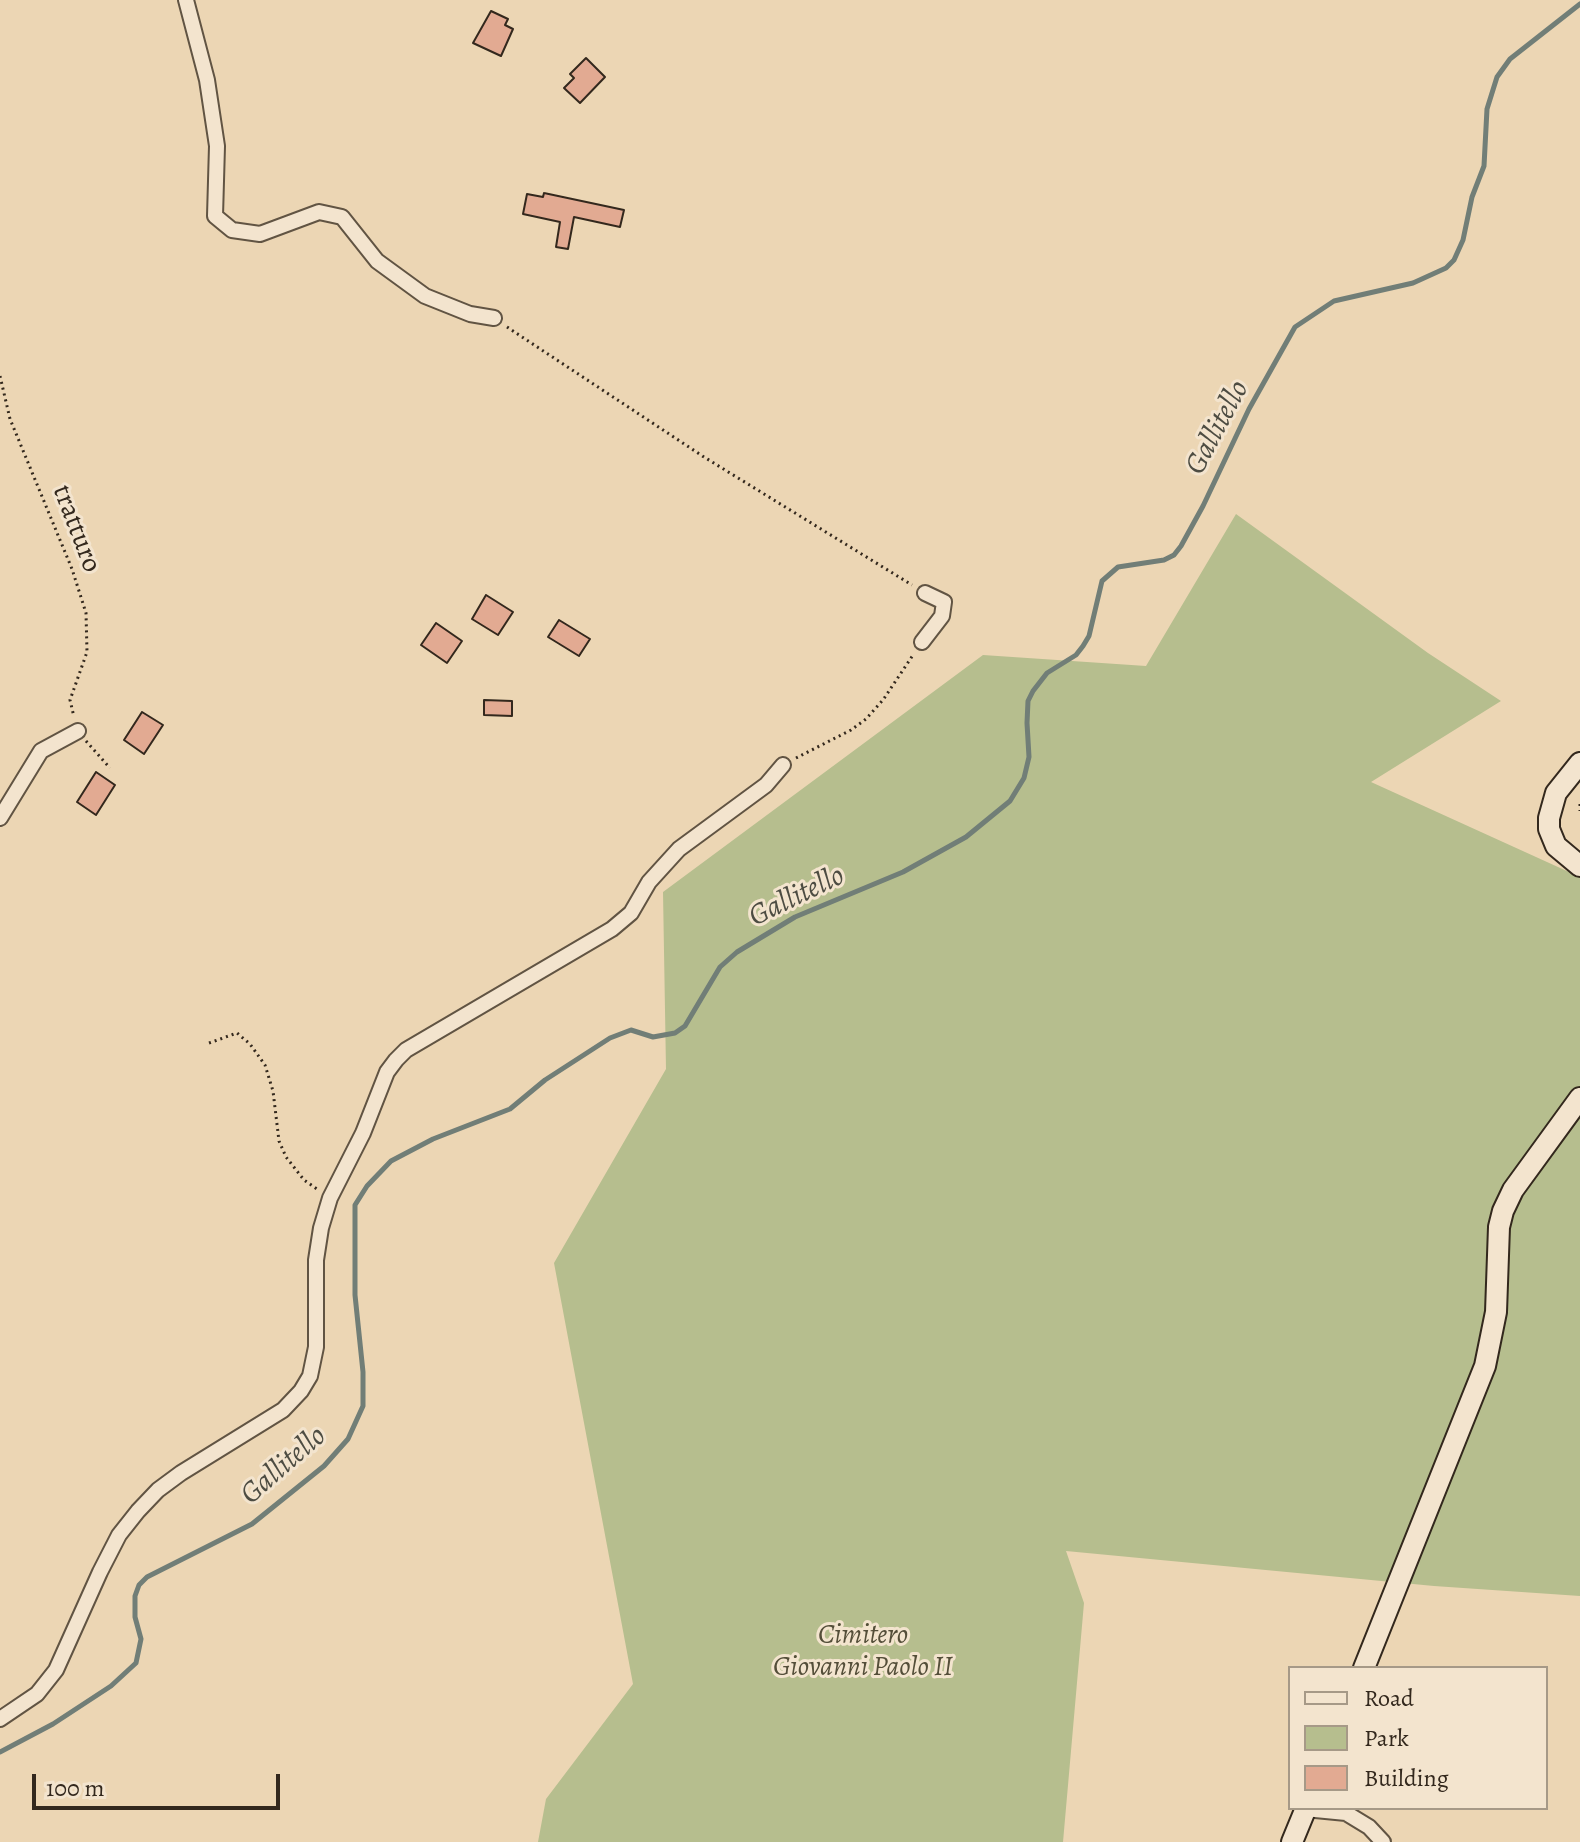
<!DOCTYPE html>
<html>
<head>
<meta charset="utf-8">
<style>
  body { margin:0 }
  #map { position:relative; width:1580px; height:1842px; overflow:hidden; background:#ecd6b4; font-family:Alegreya,serif }
  canvas { display:block }
  .legend { position:absolute; left:1288px; top:1666px; width:260px; height:144px; box-sizing:border-box; background:#f3e4ce; border:2px solid #a69987; margin:0; padding:10px 14px; list-style:none; font-size:24px; color:#33281d }
  .legend li { display:flex; align-items:center; gap:16px; height:40px }
  .legend b { width:40px; border:2px solid #a69987 }
  .scale { position:absolute; left:32px; top:1774px; width:248px; height:36px; box-sizing:border-box; border:4px solid #33281d; border-top:0; padding-left:10px; font-size:24px; line-height:28px; white-space:nowrap; color:#33281d; -webkit-text-stroke:6px #f3e4ce; paint-order:stroke }
</style>
</head>
<body>
<div id="map">
<canvas width="1580" height="1842"></canvas>
<ul class="legend">
<li><b style="height:10px;background:#f3e4ce"></b>Road</li>
<li><b style="height:22px;background:#b6be8e"></b>Park</li>
<li><b style="height:22px;background:#e2aa92"></b>Building</li>
</ul>
<div class="scale">100 m</div>
</div>
<script>
const c = document.querySelector('canvas').getContext('2d');
c.lineJoin = 'round';
function paint(path, color) {
  c.fillStyle = color;
  c.fill(path, 'evenodd');
}
function shape(rows) {
  const path = new Path2D();
  for (const r of rows) {
    path.moveTo(r[0], r[1]);
    for (let i = 2; i < r.length; i += 2) path.lineTo(r[i], r[i + 1]);
  }
  return path;
}
function strokePath(path, color, width, dash) {
  c.strokeStyle = color;
  c.lineWidth = width;
  c.lineCap = dash ? 'butt' : 'round';
  c.setLineDash(dash || []);
  c.stroke(path);
}
function drawText(font, color, halo, rows, align = 'center') {
  c.font = font + ' Alegreya,serif';
  c.lineWidth = 6;
  c.setLineDash([]);
  c.textBaseline = 'middle';
  c.strokeStyle = halo;
  c.fillStyle = color;
  for (const [text, x, y, turn = 0] of rows) {
    c.save();
    c.translate(x, y);
    c.rotate((+turn || 0) * Math.PI / 180);
    c.textAlign = isNaN(turn) ? turn : align;
    if (halo) c.strokeText(text, 0, 0);
    c.fillText(text, 0, 0);
    c.restore();
  }
}
const green = shape([
  [1236,514,1428,653,1501,701,1371,782,1580,877,1580,1596,1434,1586,1066,1551,1084,1603,1063,1842,538,1842,546,1799,633,1684,554,1263,666,1069,663,892,983,655,1146,666]
]);
const stream = shape([
  [0,1752,53,1724,111,1686,136,1663,141,1639,135,1617,135,1596,139,1585,147,1577,252,1524,324,1466,348,1439,363,1406,363,1372,355,1295,355,1205,367,1186,391,1161,433,1139,510,1109,545,1080,610,1038,631,1030,653,1037,675,1033,685,1026,720,967,737,952,795,917,903,872,966,837,1010,801,1024,778,1029,757,1027,723,1028,701,1033,691,1047,673,1076,655,1083,646,1089,636,1102,581,1118,567,1164,560,1174,555,1181,546,1203,506,1249,409,1295,327,1334,301,1413,283,1446,268,1454,260,1463,240,1472,197,1484,166,1487,109,1497,77,1510,59,1580,4]
]);
const building = shape([
  [491,11,508,19,505,25,513,29,501,56,473,43,491,11],
  [586,58,605,77,580,103,564,88,574,78,570,74,586,58],
  [544,193,624,210,620,227,574,217,568,249,556,247,560,222,523,214,527,194,543,197,544,193],
  [486,595,513,612,498,635,472,619,486,595],
  [559,620,590,639,579,656,548,637,559,620],
  [436,623,462,641,447,663,421,645,436,623],
  [484,700,512,701,512,716,484,715,484,700],
  [142,712,163,725,144,754,124,740,142,712],
  [96,772,115,785,96,815,77,802,96,772]
]);
const path = shape([
  [507,327,704,457,912,585],
  [0,376,10,419,72,569,86,613,87,652,70,700,74,717],
  [86,741,110,768],
  [796,758,851,730,866,719,883,700,913,655],
  [1580,804,1580,811],
  [209,1043,237,1033,250,1044,265,1065,273,1091,279,1141,286,1157,304,1180,317,1189]
]);
const street = shape([
  [186,0,207,80,217,146,215,216,232,230,260,234,319,212,342,217,377,261,425,296,470,314,494,318],
  [922,642,942,616,944,602,925,593],
  [0,818,41,751,78,731],
  [0,1719,37,1694,56,1670,100,1572,119,1535,138,1511,158,1490,181,1473,283,1410,301,1391,310,1376,316,1347,316,1260,321,1228,330,1198,363,1133,387,1072,396,1060,406,1050,612,929,631,913,649,882,679,849,766,785,783,765],
  [1305,1809,1346,1813,1369,1827,1383,1842]
]);
const secondary = shape([
  [1580,763,1556,793,1549,818,1549,829,1556,846,1580,866],
  [1364,1668,1485,1366,1496,1312,1499,1227,1503,1211,1513,1190,1580,1098],
  [1292,1842,1306,1808]
]);
const streetNames = [
  ["tratturo",76,529,69]
];
const parkNames = [
  ["Cimitero",863,1636],
  ["Giovanni Paolo II",863,1668]
];
const waterNames = [
  ["Gallitello",1218,428,-62],
  ["Gallitello",797,897,-26],
  ["Gallitello",284,1466,-41]
];
paint(green, '#b6be8e');
strokePath(stream, '#717e77', 5);
paint(building, '#e2aa92');
strokePath(building, '#33281d', 2);
strokePath(street, '#615443', 18);
strokePath(secondary, '#33281d', 24);
strokePath(path, '#33281d', 3, [2, 4]);
strokePath(street, '#f3e4ce', 14);
strokePath(secondary, '#f3e4ce', 20);
drawText('28px', '#33281d', '#f3e4ce', streetNames);
drawText('italic 28px', '#544e39', '#f3e4ce', parkNames);
drawText('italic 30px', '#4d4c42', '#f3e4ce', waterNames);
</script>
</body>
</html>
